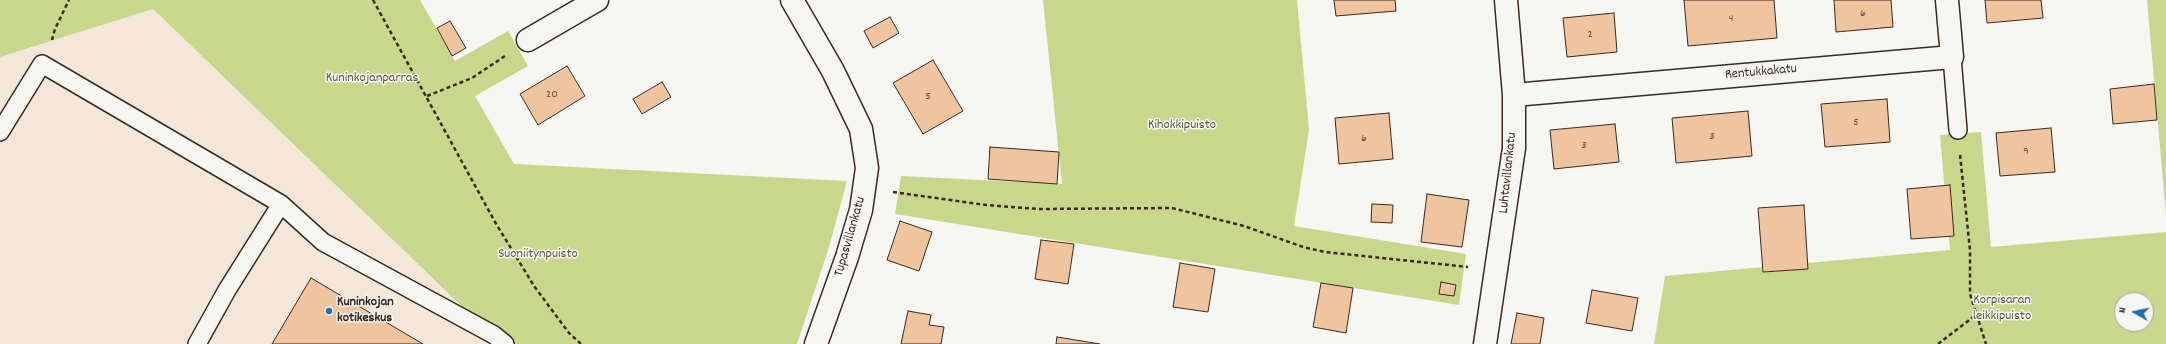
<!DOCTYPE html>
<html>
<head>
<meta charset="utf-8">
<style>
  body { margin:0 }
  #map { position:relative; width:2166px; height:344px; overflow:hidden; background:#f6f6f2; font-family:Dekko,sans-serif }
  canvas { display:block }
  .north { position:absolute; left:2114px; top:292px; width:40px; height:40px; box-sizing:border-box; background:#f6f6f2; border:1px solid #aba49d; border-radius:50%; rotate:279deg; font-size:11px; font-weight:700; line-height:16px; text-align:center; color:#3b2a1e }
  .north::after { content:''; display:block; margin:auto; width:14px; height:18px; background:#1f6fb2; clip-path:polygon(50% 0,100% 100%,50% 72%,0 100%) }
</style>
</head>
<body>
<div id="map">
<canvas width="2166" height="344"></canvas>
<div class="north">N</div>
</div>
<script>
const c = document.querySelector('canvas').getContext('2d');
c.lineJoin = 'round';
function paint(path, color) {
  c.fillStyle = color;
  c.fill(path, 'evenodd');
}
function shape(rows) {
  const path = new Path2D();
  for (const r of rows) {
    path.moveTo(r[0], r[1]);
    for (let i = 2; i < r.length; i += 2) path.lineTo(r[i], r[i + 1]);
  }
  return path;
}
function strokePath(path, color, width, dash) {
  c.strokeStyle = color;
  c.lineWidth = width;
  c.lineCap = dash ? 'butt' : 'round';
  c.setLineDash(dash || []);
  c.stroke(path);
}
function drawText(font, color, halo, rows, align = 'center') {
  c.font = font + ' Dekko,sans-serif';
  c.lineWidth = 3;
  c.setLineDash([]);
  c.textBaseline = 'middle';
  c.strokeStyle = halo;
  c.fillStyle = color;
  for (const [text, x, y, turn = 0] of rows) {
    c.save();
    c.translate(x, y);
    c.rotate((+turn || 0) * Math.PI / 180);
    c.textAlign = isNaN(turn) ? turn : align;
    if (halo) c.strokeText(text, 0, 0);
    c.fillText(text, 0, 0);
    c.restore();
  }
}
const built = shape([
  [153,9,501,344,0,344,0,57]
]);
const green = shape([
  [0,0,420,0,455,61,508,31,528,66,475,96,514,164,847,181,829,247,797,344,501,344,153,9,0,57],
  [1043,0,1297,0,1309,130,1294,226,1466,254,1459,305,895,214,901,176,1062,184],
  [2147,0,2166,0,2166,215],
  [1981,132,1991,247,2166,232,2166,344,1654,344,1665,276,1950,250,1940,135],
  [2122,300,2146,300,2146,324,2122,324]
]);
const building = shape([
  [1334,0,1395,0,1396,11,1336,16,1334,0],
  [1684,0,1774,0,1777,38,1688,46,1684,0],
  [1834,0,1891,0,1893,27,1836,32,1834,0],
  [1985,0,2041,0,2043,18,1987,23,1985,0],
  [1614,13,1617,52,1567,57,1563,18,1614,13],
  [890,17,899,33,873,48,864,31,890,17],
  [450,21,466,48,452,56,437,28,450,21],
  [933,60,963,111,923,134,893,83,933,60],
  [567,66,585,96,538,125,520,94,567,66],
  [662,82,671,97,642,114,633,99,662,82],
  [2154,84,2157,120,2113,124,2110,89,2154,84],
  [1887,99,1890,142,1825,147,1821,104,1887,99],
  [1748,111,1752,156,1676,163,1672,118,1748,111],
  [1389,113,1393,159,1339,164,1335,118,1389,113],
  [1615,124,1619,162,1554,169,1550,130,1615,124],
  [2051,128,2055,172,2000,176,1996,133,2051,128],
  [990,147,1059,152,1057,184,988,179,990,147],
  [1950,185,1954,236,1911,239,1907,189,1950,185],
  [1427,194,1469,200,1462,247,1421,242,1427,194],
  [1372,204,1393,205,1392,223,1371,222,1372,204],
  [1804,205,1808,269,1763,272,1758,208,1804,205],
  [900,221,932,232,919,271,887,260,900,221],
  [1041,240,1074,244,1068,284,1035,279,1041,240],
  [1180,263,1215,269,1208,312,1173,307,1180,263],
  [311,278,423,344,272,344,311,278],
  [1441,282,1456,285,1454,296,1439,294,1441,282],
  [1321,283,1353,288,1346,333,1313,327,1321,283],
  [1592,290,1638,298,1632,331,1586,323,1592,290],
  [908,311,931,315,929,325,944,327,941,344,901,344,908,311],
  [1517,313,1544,318,1540,344,1511,344,1517,313],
  [1057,337,1100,344,1056,344,1057,337]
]);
const path = shape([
  [373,0,495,222,534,286,569,333,581,344],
  [52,40,55,29,69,0],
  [427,96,472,78,505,56],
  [1960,155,1970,250,1970,294,1986,344],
  [893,192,986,205,1038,209,1172,208,1244,226,1303,247,1325,252,1468,267],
  [1938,344,1977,314]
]);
const lane = shape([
  [1952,57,1958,130],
  [0,132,42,64,281,204,323,242,494,335,505,344],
  [197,344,227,290,281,204]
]);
const street = shape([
  [792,0,833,71,861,129,867,168,861,210,847,257,816,344],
  [528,40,597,0],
  [1514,95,1952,57,1947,0],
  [1485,344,1514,148,1514,95,1506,0]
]);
const markers = [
  [329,311,4,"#1f6fb2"]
];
const numberNames = [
  ["6",1863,14],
  ["4",1731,19],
  ["2",1590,35],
  ["20",552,95],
  ["5",928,97],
  ["5",1856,123],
  ["3",1712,137],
  ["6",1364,139],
  ["3",1584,146],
  ["9",2026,152]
];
const streetNames = [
  ["Rentukkakatu",1761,73,-5],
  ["Luhtavillankatu",1509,173,-84],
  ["Tupasvillankatu",851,237,-74]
];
const parkNames = [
  ["Kuninkojanparras",372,79],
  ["Kihokkipuisto",1182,126],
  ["Suoniitynpuisto",538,255],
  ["Korpisaran",2002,301],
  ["leikkipuisto",2002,317]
];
const poiNames = [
  ["Kuninkojan",337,303],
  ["kotikeskus",337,319]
];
paint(built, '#f4e7d9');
paint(green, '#c8d78c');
paint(building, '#f0c49f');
strokePath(building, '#3b2a1e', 1);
strokePath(lane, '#3b2a1e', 20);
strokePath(street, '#3b2a1e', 25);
strokePath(path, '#3b2a1e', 2.5, [4, 3]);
strokePath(lane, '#f6f6f2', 17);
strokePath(street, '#f6f6f2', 22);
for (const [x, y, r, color] of markers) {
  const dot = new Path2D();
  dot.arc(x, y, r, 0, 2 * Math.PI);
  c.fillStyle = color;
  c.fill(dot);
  strokePath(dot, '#f6f6f2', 1.5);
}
drawText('12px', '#68503e', null, numberNames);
drawText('14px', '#3b2a1e', '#f6f6f2', streetNames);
drawText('14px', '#5e553a', '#f6f6f2', parkNames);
drawText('bold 14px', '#3b2a1e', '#f6f6f2', poiNames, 'left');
</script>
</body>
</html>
